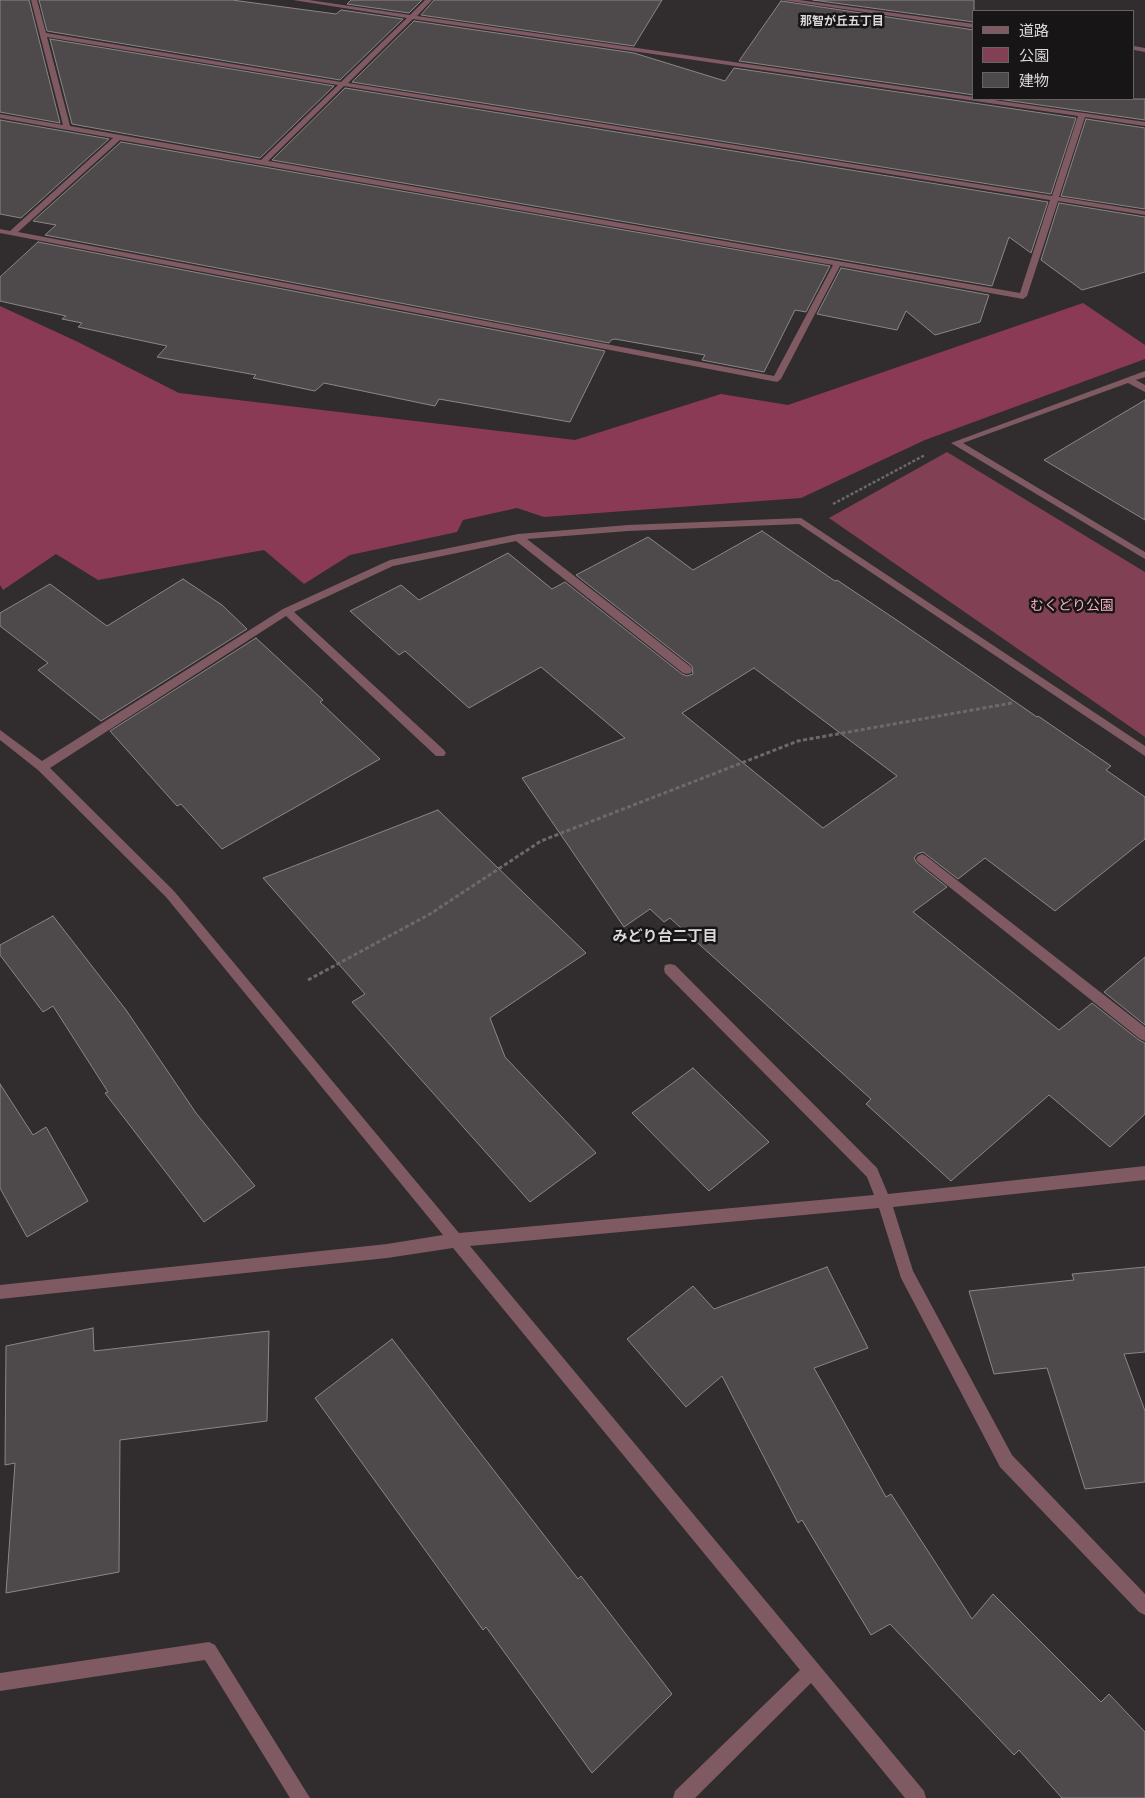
<!DOCTYPE html>
<html>
<head>
<meta charset="utf-8">
<style>
  body { margin:0 }
  #map { position:relative; width:1145px; height:1798px; overflow:hidden; background:#312c2d; font-family:"IBM Plex Sans","Noto Sans JP",sans-serif }
  canvas { display:block }
  .legend { position:absolute; left:972px; top:10px; width:162px; height:90px; box-sizing:border-box; background:#171516; border:1px solid #666364; margin:0; padding:6px 9px; list-style:none; font-size:15px; color:#dcd9da }
  .legend li { display:flex; align-items:center; gap:10px; height:25px }
  .legend b { width:25px; border:1px solid #666364 }
</style>
</head>
<body>
<div id="map">
<canvas width="1145" height="1798"></canvas>
<ul class="legend">
<li><b style="height:6px;background:#7f5a63"></b>道路</li>
<li><b style="height:14px;background:#814054"></b>公園</li>
<li><b style="height:14px;background:#4e494a"></b>建物</li>
</ul>
</div>
<script>
const c = document.querySelector('canvas').getContext('2d');
c.lineJoin = 'round';
function paint(path, color) {
  c.fillStyle = color;
  c.fill(path, 'evenodd');
}
function shape(rows) {
  const path = new Path2D();
  for (const r of rows) {
    path.moveTo(r[0], r[1]);
    for (let i = 2; i < r.length; i += 2) path.lineTo(r[i], r[i + 1]);
  }
  return path;
}
function strokePath(path, color, width, dash) {
  c.strokeStyle = color;
  c.lineWidth = width;
  c.lineCap = dash ? 'butt' : 'round';
  c.setLineDash(dash || []);
  c.stroke(path);
}
function drawText(font, color, halo, rows, align = 'center') {
  c.font = font + ' "IBM Plex Sans","Noto Sans JP",sans-serif';
  c.lineWidth = 5;
  c.setLineDash([]);
  c.textBaseline = 'middle';
  c.strokeStyle = halo;
  c.fillStyle = color;
  for (const [text, x, y, turn = 0] of rows) {
    c.save();
    c.translate(x, y);
    c.rotate((+turn || 0) * Math.PI / 180);
    c.textAlign = isNaN(turn) ? turn : align;
    if (halo) c.strokeText(text, 0, 0);
    c.fillText(text, 0, 0);
    c.restore();
  }
}
const green = shape([
  [947,452,1145,572,1145,737,829,518]
]);
const forest = shape([
  [1083,303,1145,345,1145,359,925,440,801,498,544,517,517,508,463,520,457,532,350,555,304,584,264,550,98,580,56,554,3,590,0,585,0,306,78,342,179,393,575,440,721,394,788,405]
]);
const building = shape([
  [0,0,29,0,60,123,0,112,0,0],
  [39,0,232,0,336,14,341,10,403,19,340,80,47,31,39,0],
  [351,0,422,0,409,13,347,4,351,0],
  [434,0,662,0,634,46,421,15,434,0],
  [813,0,974,0,974,22,813,0],
  [781,1,974,30,974,95,739,61,781,1],
  [414,21,634,53,725,81,734,68,1076,118,1051,194,352,82,414,21],
  [50,39,334,86,260,158,72,124,50,39],
  [345,88,1048,202,1031,253,1009,237,992,286,272,160,345,88],
  [998,99,1145,99,1145,120,998,99],
  [1086,119,1145,128,1145,209,1061,196,1086,119],
  [0,120,109,139,21,218,0,214,0,120],
  [121,142,830,266,806,312,795,310,764,372,702,360,705,355,615,339,611,340,609,343,45,235,56,225,33,221,121,142],
  [1059,203,1145,217,1145,272,1082,290,1041,260,1059,203],
  [38,242,605,351,570,422,439,399,435,406,324,383,315,391,253,378,256,375,157,357,167,346,78,327,82,323,62,319,66,316,0,301,0,277,38,242],
  [841,268,989,295,980,322,935,335,906,311,897,330,817,314,841,268],
  [1145,400,1145,520,1044,460,1145,400],
  [762,531,835,581,837,580,904,625,1037,717,1038,716,1111,766,1106,770,1145,797,1145,839,1055,911,985,858,958,879,923,852,917,854,914,858,917,863,947,887,913,912,1059,1030,1092,1003,1139,1040,1145,1043,1145,1114,1110,1147,1049,1095,951,1181,866,1104,871,1099,670,918,664,922,650,909,624,927,522,778,625,738,541,667,469,708,405,651,399,655,350,611,401,585,419,600,508,553,552,589,565,582,682,674,687,676,693,674,692,666,576,575,648,537,693,570,762,531],
  [754,668,897,776,823,828,682,713,754,668],
  [183,579,222,605,247,629,101,721,38,670,48,663,0,626,0,613,50,584,107,626,183,579],
  [256,638,323,700,320,702,380,759,222,849,181,804,177,806,110,731,256,638],
  [438,810,586,953,490,1018,505,1057,596,1153,530,1202,352,1002,365,994,263,878,438,810],
  [53,916,126,1010,196,1113,255,1186,204,1222,105,1093,108,1092,53,1006,43,1012,0,955,0,945,53,916],
  [1145,957,1145,1025,1104,992,1145,957],
  [693,1068,769,1142,709,1191,632,1113,693,1068],
  [0,1084,33,1135,46,1127,88,1201,27,1237,0,1188,0,1084],
  [827,1267,868,1348,814,1368,886,1497,891,1494,972,1619,993,1594,1101,1702,1109,1694,1145,1732,1145,1798,1062,1798,1019,1750,1014,1755,890,1624,871,1635,802,1520,798,1523,722,1376,686,1407,627,1339,693,1286,714,1309,827,1267],
  [1145,1267,1145,1352,1124,1354,1145,1411,1145,1482,1085,1489,1047,1368,994,1374,969,1291,1074,1280,1072,1274,1145,1267],
  [93,1328,94,1351,269,1331,267,1421,120,1440,119,1572,6,1593,15,1463,5,1465,6,1346,93,1328],
  [392,1339,578,1579,581,1576,672,1694,592,1773,486,1627,483,1630,315,1398,392,1339]
]);
const pathFar1 = shape([
  [833,504,925,455]
]);
const path = shape([
  [308,980,430,914,541,841,798,741,1012,703]
]);
const minor = shape([
  [31,0,37,0,46,33,341,82,407,18,293,0,309,0,410,15,425,0,432,0,417,16,974,97,974,99,987,99,1145,122,1145,126,1085,117,1059,197,1145,211,1145,215,1058,201,1027,296,1023,299,840,266,781,379,777,382,0,233,0,229,10,231,113,138,0,118,0,114,63,125,31,0],
  [413,19,1078,116,1052,196,348,83,413,19],
  [47,37,338,85,261,160,70,126,47,37],
  [344,86,1050,200,1020,293,268,161,344,86],
  [120,140,833,265,774,376,18,232,120,140],
  [782,0,799,0,974,24,974,28,782,0],
  [1134,46,1145,48,1145,52,1134,50,1134,46],
  [1145,371,1145,377,1136,380,1145,385,1145,392,1128,383,963,443,1145,552,1145,559,951,443,1145,371],
  [801,518,1145,746,1145,756,799,524,628,531,527,539,691,667,692,670,691,673,687,674,683,673,516,541,393,566,294,612,444,750,446,753,444,756,436,756,286,616,50,768,174,891,459,1233,874,1195,867,1177,665,973,664,969,665,965,670,964,675,965,877,1168,888,1194,1145,1166,1145,1180,893,1207,913,1271,1012,1455,1145,1594,1145,1615,1139,1612,1000,1467,901,1278,879,1208,470,1246,924,1791,926,1798,905,1798,811,1683,695,1798,673,1798,675,1791,800,1670,453,1248,387,1258,0,1299,0,1285,387,1244,443,1235,166,897,38,770,0,740,0,730,42,761,283,609,390,560,518,534,628,525,801,518],
  [922,854,926,856,1145,1027,1145,1041,1140,1039,918,862,916,859,918,856,922,854],
  [209,1642,215,1645,310,1798,290,1798,205,1660,0,1691,0,1673,209,1642]
]);
const farNeighbourhoodnames = [
  ["那智が丘五丁目",842,22]
];
const parkNames = [
  ["むくどり公園",1072,606]
];
const neighbourhoodNames = [
  ["みどり台二丁目",665,937]
];
paint(green, '#814054');
paint(forest, '#8b3a55');
paint(building, '#4e494a');
strokePath(building, '#8b8687', 1);
strokePath(pathFar1, '#6d696a', 2.5, [3, 2]);
strokePath(path, '#6d696a', 3, [4, 2.5]);
paint(minor, '#7f5a63');
drawText('bold 12px', '#dcd9da', '#171516', farNeighbourhoodnames);
drawText('14px', '#f2abbe', '#171516', parkNames);
drawText('bold 15px', '#dcd9da', '#171516', neighbourhoodNames);
</script>
</body>
</html>
